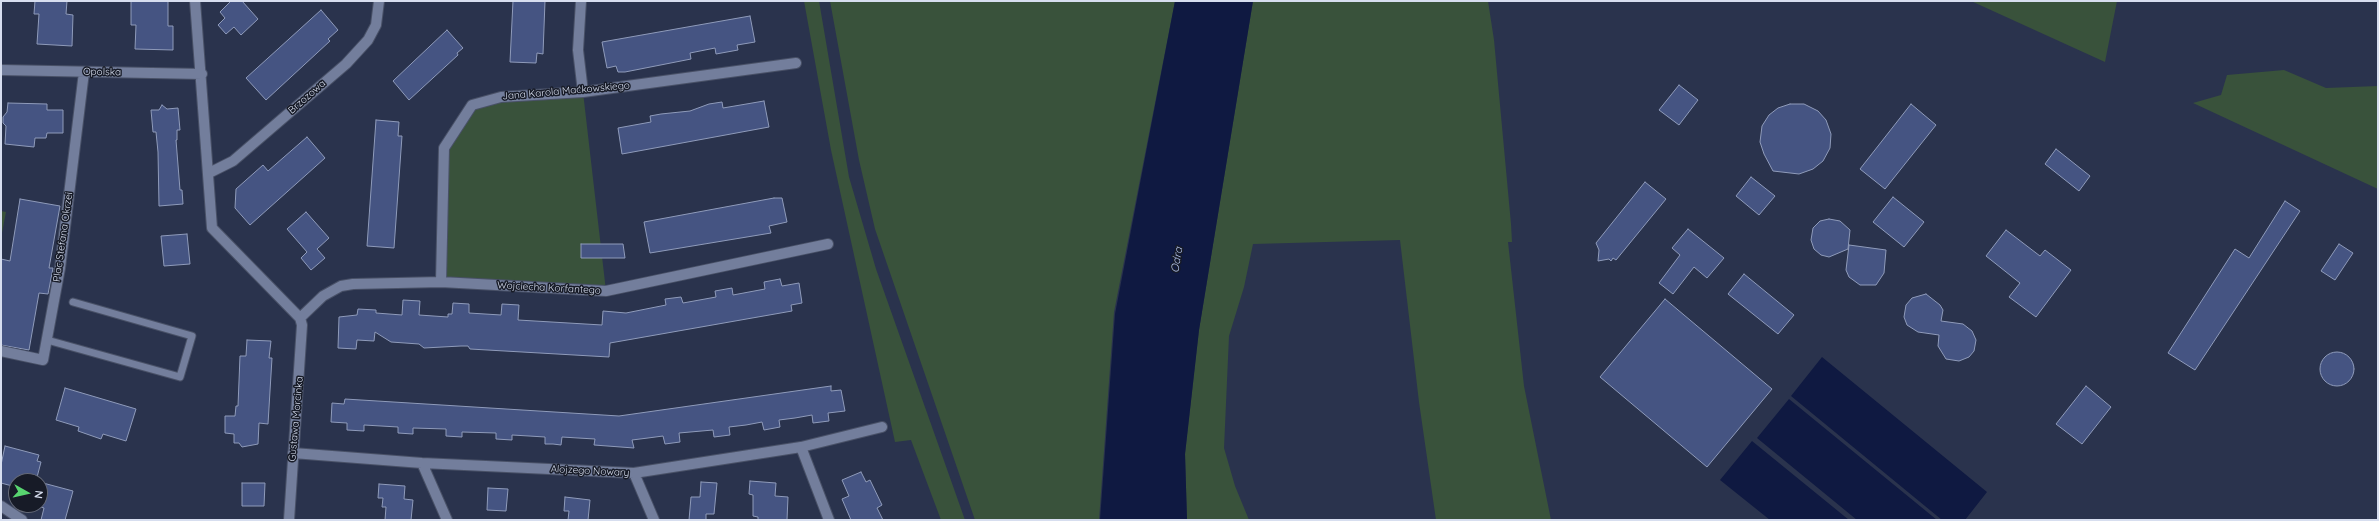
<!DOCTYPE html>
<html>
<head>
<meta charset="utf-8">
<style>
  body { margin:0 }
  #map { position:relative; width:2379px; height:521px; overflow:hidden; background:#2a334d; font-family:Quicksand,sans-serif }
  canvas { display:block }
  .frame { position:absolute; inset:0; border:2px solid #d7deef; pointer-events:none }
  .north { position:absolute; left:8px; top:473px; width:40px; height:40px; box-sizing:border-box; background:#171b27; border:1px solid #646977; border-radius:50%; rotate:98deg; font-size:11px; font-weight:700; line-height:16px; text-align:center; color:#d7deef }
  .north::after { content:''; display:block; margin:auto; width:14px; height:18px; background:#58d570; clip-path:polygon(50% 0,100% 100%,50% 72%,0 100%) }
</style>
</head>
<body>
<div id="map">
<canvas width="2379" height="521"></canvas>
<div class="frame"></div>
<div class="north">N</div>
</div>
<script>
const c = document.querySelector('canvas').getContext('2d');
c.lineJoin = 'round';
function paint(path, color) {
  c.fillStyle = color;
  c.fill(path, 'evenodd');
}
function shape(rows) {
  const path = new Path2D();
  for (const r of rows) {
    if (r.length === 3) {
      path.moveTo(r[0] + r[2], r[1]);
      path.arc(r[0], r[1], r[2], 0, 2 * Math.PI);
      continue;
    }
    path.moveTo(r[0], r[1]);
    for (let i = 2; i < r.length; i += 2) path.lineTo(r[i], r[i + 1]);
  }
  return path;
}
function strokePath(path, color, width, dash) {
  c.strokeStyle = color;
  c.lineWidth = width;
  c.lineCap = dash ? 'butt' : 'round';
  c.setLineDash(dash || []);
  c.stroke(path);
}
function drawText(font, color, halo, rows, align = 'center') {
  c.font = font + ' Quicksand,sans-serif';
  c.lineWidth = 3;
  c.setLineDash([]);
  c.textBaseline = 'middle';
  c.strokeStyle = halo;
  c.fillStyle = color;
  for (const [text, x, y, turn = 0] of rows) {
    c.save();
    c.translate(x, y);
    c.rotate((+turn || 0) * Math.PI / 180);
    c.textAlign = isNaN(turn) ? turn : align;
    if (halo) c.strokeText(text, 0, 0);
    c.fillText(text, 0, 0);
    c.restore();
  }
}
const green = shape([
  [804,1,819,1,849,177,876,269,965,520,941,520,911,440,895,442,831,150],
  [830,1,1175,1,1114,312,1099,520,975,520,875,229,859,160],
  [1253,1,1488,1,1494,40,1511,224,1512,242,1508,242,1524,386,1551,520,1436,520,1419,402,1400,240,1253,244,1244,287,1229,336,1224,448,1235,486,1249,520,1187,520,1185,454,1199,330],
  [1971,1,2117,1,2105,62,2072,47],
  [2284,70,2326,88,2378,86,2378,189,2193,103,2221,95,2227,75],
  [583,92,606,291,441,282,444,148,472,105],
  [1,211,6,212,1,238]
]);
const water = shape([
  [1175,1,1253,1,1199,330,1185,454,1187,520,1100,520,1115,314],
  [1822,357,1987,492,1965,520,1942,520,1791,396],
  [1789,399,1937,520,1857,520,1757,438],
  [1752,441,1849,520,1770,520,1720,480]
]);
const building = shape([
  [35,1,67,1,66,14,73,15,72,46,37,44,39,14,34,14,35,1],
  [131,1,168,1,168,26,173,26,173,50,135,49,136,25,131,25,131,1],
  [231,1,242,1,258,19,241,35,234,27,226,34,218,25,225,18,220,12,231,1],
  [513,1,545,1,543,54,537,53,536,63,510,62,513,1],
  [321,10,338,30,328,39,330,41,266,100,246,78,321,10],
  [750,16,755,42,737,45,738,50,716,54,715,48,690,53,691,59,625,72,618,72,616,66,607,68,602,42,750,16],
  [447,30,463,48,457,53,458,55,409,100,393,81,447,30],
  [1679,85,1698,100,1679,125,1659,110,1679,85],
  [764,101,769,127,622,154,618,128,651,122,650,116,661,114,690,111,709,104,722,102,723,108,764,101],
  [8,103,47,104,47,110,63,110,63,133,47,133,46,138,35,138,34,147,5,144,6,126,3,123,3,117,7,112,8,103],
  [1790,104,1804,104,1818,111,1826,120,1831,134,1830,148,1823,161,1813,169,1799,174,1773,171,1764,154,1760,142,1762,126,1769,115,1778,108,1790,104],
  [1911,104,1936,125,1885,189,1860,169,1911,104],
  [162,105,167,109,178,108,180,130,177,130,177,140,176,140,180,190,182,190,183,204,159,206,158,152,156,132,153,132,151,110,159,110,162,105],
  [376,120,399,122,398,136,402,136,394,248,367,246,376,120],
  [307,137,325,158,250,225,235,208,236,189,263,165,268,171,307,137],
  [2056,149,2090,176,2079,191,2045,164,2056,149],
  [1751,177,1775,196,1759,215,1736,196,1751,177],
  [1645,182,1666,199,1616,260,1613,258,1611,261,1609,259,1598,261,1599,250,1596,243,1645,182],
  [1893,197,1924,222,1904,247,1873,222,1893,197],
  [774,198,782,198,787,222,769,226,771,233,650,253,644,222,774,198],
  [20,199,60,206,49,268,53,268,48,294,39,293,29,350,1,345,1,259,10,261,20,199],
  [2285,201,2300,211,2195,370,2168,353,2235,249,2249,258,2285,201],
  [306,212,329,238,317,249,325,258,311,270,301,258,307,252,287,229,306,212],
  [1829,219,1840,221,1850,230,1848,249,1829,257,1821,255,1814,249,1811,240,1813,228,1820,221,1829,219],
  [1688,229,1724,258,1707,278,1694,267,1673,294,1659,283,1680,255,1672,248,1688,229],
  [2006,230,2040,256,2045,250,2071,270,2036,317,2009,297,2020,283,1986,256,2006,230],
  [187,234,190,264,164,266,161,236,187,234],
  [581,244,623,244,625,258,581,258,581,244],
  [2339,244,2353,253,2335,280,2321,271,2339,244],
  [1849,245,1886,250,1884,273,1876,285,1860,285,1849,277,1846,270,1849,245],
  [1744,274,1794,315,1778,334,1728,294,1744,274],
  [780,279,782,286,799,283,802,303,791,305,792,311,610,343,609,357,470,349,468,346,461,346,424,348,419,344,391,342,375,332,374,341,357,340,356,349,338,348,339,317,357,315,358,309,376,310,376,313,402,315,403,300,420,301,419,315,448,317,448,314,452,314,453,303,469,304,469,313,501,315,502,304,519,305,518,320,602,325,603,311,626,313,666,305,665,299,681,297,683,303,716,297,715,291,732,288,733,295,765,289,764,282,780,279],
  [1926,294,1940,305,1943,310,1941,321,1963,324,1972,331,1976,340,1974,351,1969,357,1959,361,1946,359,1938,346,1939,335,1918,332,1907,325,1904,317,1906,305,1912,298,1926,294],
  [1665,299,1772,389,1707,467,1600,377,1665,299],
  [247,340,271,341,269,358,272,358,268,424,259,423,258,444,242,447,239,443,234,443,234,434,225,433,225,416,235,416,236,406,238,406,240,356,246,356,247,340],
  [2337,369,17],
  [831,386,831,391,841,390,845,411,828,413,829,421,813,423,812,415,795,418,779,420,780,427,764,430,762,422,746,425,729,427,730,435,714,437,713,430,679,433,680,442,665,444,663,436,648,438,632,440,634,448,594,445,595,439,578,438,562,437,561,445,553,444,545,444,545,437,529,436,512,435,512,440,496,439,496,433,462,432,462,437,446,436,446,429,413,428,413,434,398,433,398,427,364,425,364,431,347,430,347,423,331,422,332,403,344,404,345,399,619,416,831,386],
  [2086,386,2111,407,2082,444,2056,424,2086,386],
  [65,388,136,409,126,441,103,434,101,439,78,431,79,427,56,420,65,388],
  [5,446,39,455,37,461,41,462,36,481,16,481,16,487,1,483,1,465,5,446],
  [861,472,866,482,870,480,882,505,877,508,883,520,851,520,842,499,849,496,842,480,861,472],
  [750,481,776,483,775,496,788,497,787,520,758,520,758,517,753,516,753,495,749,494,750,481],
  [701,482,717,483,714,514,706,514,706,520,689,520,691,497,700,497,701,482],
  [43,483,73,491,65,520,41,520,44,508,37,506,40,505,43,483],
  [242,483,265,483,264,506,242,506,242,483],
  [379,484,405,486,404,499,413,500,411,520,385,520,386,507,382,507,383,498,378,498,379,484],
  [488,488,508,489,506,511,487,510,488,488],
  [565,497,590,500,588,520,568,520,569,511,564,511,565,497]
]);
const service = shape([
  [47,340,180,377,192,336,73,302]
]);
const minor = shape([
  [195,1,212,228,300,318,302,325,289,520],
  [581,1,578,50,583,92],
  [1,70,202,74],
  [209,173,233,161,346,64,368,40,376,25,379,1],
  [441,282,444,148,472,105,501,97,583,92,796,63],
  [300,318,323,296,341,286,353,284,441,282,606,291,828,244],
  [1,351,43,360,60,268,84,72],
  [801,447,829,520],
  [293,453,422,463,634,473,801,447,882,427],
  [422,463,447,520],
  [634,473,654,520],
  [1,506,22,520]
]);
const streetNames = [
  ["Opolska",102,72,1],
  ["Jana Karola Maćkowskiego",566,91,-5],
  ["Brzozowa",307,97,-41],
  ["Plac Stefana Okrzei",63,237,-82],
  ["Wojciecha Korfantego",549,288,3],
  ["Gustawa Morcinka",296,419,-85],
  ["Alojzego Nowary",590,471,3]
];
const waterNames = [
  ["Odra",1177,260,-81]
];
paint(green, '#39523b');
paint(water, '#0f1941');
paint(building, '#455482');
strokePath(building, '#8f9bba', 1);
strokePath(service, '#495167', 9);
strokePath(minor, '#495167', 12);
strokePath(service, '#737e9c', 7);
strokePath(minor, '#737e9c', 10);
drawText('10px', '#d7deef', '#171b27', streetNames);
drawText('italic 11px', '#b9c9f5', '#171b27', waterNames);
</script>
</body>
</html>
